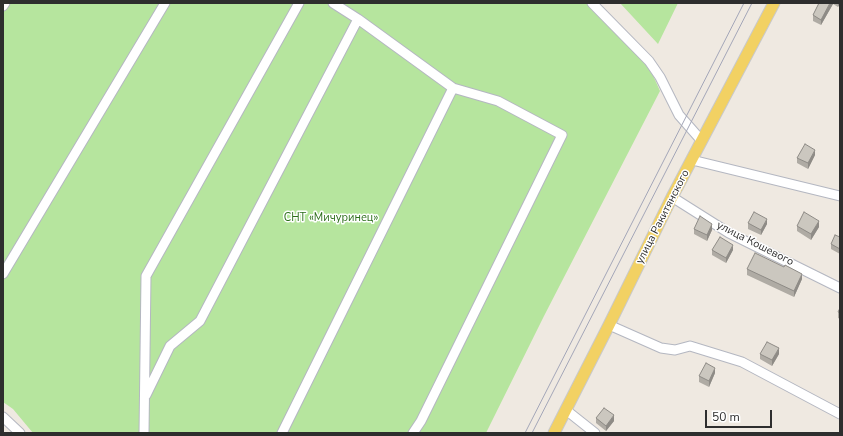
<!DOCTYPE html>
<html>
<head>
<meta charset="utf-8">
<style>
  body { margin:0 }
  #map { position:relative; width:843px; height:436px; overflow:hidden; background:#efe9e1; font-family:"Nunito Sans",sans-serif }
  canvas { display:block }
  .frame { position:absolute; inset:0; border:4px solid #2e2e2e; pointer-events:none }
  .scale { position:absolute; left:705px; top:410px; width:67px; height:18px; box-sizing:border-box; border:2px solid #2e2e2e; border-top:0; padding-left:5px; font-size:12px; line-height:14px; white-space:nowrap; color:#2e2e2e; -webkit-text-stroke:3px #fff; paint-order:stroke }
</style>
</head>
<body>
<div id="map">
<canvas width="843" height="436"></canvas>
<div class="frame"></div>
<div class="scale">50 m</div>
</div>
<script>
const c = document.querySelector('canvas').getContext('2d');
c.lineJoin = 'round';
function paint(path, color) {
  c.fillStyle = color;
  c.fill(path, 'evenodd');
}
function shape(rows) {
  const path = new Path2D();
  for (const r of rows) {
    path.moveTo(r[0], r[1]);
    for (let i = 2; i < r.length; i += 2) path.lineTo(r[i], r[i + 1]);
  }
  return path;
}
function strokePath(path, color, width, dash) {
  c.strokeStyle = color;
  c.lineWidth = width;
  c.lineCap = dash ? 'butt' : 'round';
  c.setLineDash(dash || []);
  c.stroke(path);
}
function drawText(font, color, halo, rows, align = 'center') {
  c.font = font + ' "Nunito Sans",sans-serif';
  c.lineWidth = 3;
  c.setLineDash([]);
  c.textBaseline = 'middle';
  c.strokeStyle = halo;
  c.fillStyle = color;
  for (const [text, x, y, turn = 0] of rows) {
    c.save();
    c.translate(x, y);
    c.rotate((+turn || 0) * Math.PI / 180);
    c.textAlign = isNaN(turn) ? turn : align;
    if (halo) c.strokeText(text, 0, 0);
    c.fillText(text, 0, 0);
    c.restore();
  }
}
const green = shape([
  [3,3,586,3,643,57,652,73,660,91,544,316,486,433,33,433,13,409,3,402],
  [620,3,678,3,658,44]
]);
const minor = shape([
  [333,3,358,19,453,88,498,101,562,135,421,421,413,433],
  [592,3,649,61,660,77,679,115,701,140],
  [3,6,5,3],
  [692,160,840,196],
  [672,197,729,233,840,288],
  [3,274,165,3],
  [609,325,661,348,675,350,690,346,742,362,840,414],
  [146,395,170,346,200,321,358,19],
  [566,410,595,433],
  [3,417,20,433],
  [144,433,146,276,299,3],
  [282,433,453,88]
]);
const major = shape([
  [554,433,609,325,672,197,774,3]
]);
const tram = shape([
  [525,433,744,3],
  [532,433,752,3]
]);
const wall = shape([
  [819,3,840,3,838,7,833,4,821,25,813,21,813,15],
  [815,155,808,169,797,163,797,158],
  [748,223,767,224,761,235,748,229],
  [797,226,819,227,811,240,797,231],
  [694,229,712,230,707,241,694,234],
  [840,237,840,254,831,249,831,244],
  [712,250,733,250,726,263,712,255],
  [784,267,802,279,794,297,747,275,747,269],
  [840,308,840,319,838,318,838,312],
  [760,354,779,354,772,366,760,359],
  [715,373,709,387,699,382,699,376],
  [596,418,614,421,606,431,596,423]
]);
const shadedWall = shape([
  [830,3,833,3,833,4,821,25,821,20],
  [838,3,840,3,838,7],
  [815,150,815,155,808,169,808,163],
  [767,219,767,224,761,235,761,230],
  [819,221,819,227,811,240,811,234],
  [712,224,712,230,707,241,707,235],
  [733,245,733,250,726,263,726,258],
  [802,274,802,279,794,297,794,291],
  [779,348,779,354,772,366,772,360],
  [715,368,715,373,709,387,709,381],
  [614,415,614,421,606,431,606,426]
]);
const building = shape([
  [819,3,830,3,821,20,813,15,819,3],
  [805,144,815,150,808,163,797,158,805,144],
  [754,212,767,219,761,230,748,223,754,212],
  [804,212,819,221,811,234,797,226,804,212],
  [700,216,712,224,707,235,694,229,700,216],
  [835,235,840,237,840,249,831,244,835,235],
  [720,237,733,245,726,258,712,250,720,237],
  [755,253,784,267,785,265,802,274,794,291,747,269,755,253],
  [840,308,840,313,838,312,840,308],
  [767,342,779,348,772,360,760,354,767,342],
  [706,363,715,368,709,381,699,376,706,363],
  [604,408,614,415,606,426,596,418,604,408]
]);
const streetNames = [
  ["улица Ракитянского",663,217,-63],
  ["улица Кошевого",755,244,27]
];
const parkNames = [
  ["СНТ «Мичуринец»",331,218]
];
paint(green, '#b6e59e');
strokePath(minor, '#b4b7c1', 11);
strokePath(major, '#c9c9c9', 13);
strokePath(minor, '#fff', 9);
strokePath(major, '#f2d163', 11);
strokePath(tram, '#a3a6b8', 1);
paint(wall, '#afaba4');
paint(shadedWall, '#8e8b86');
paint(building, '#cbc7bf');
strokePath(building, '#8e8b86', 1);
drawText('11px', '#2e2e2e', '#fff', streetNames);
drawText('11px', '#2c6e1b', '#fff', parkNames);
</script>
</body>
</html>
